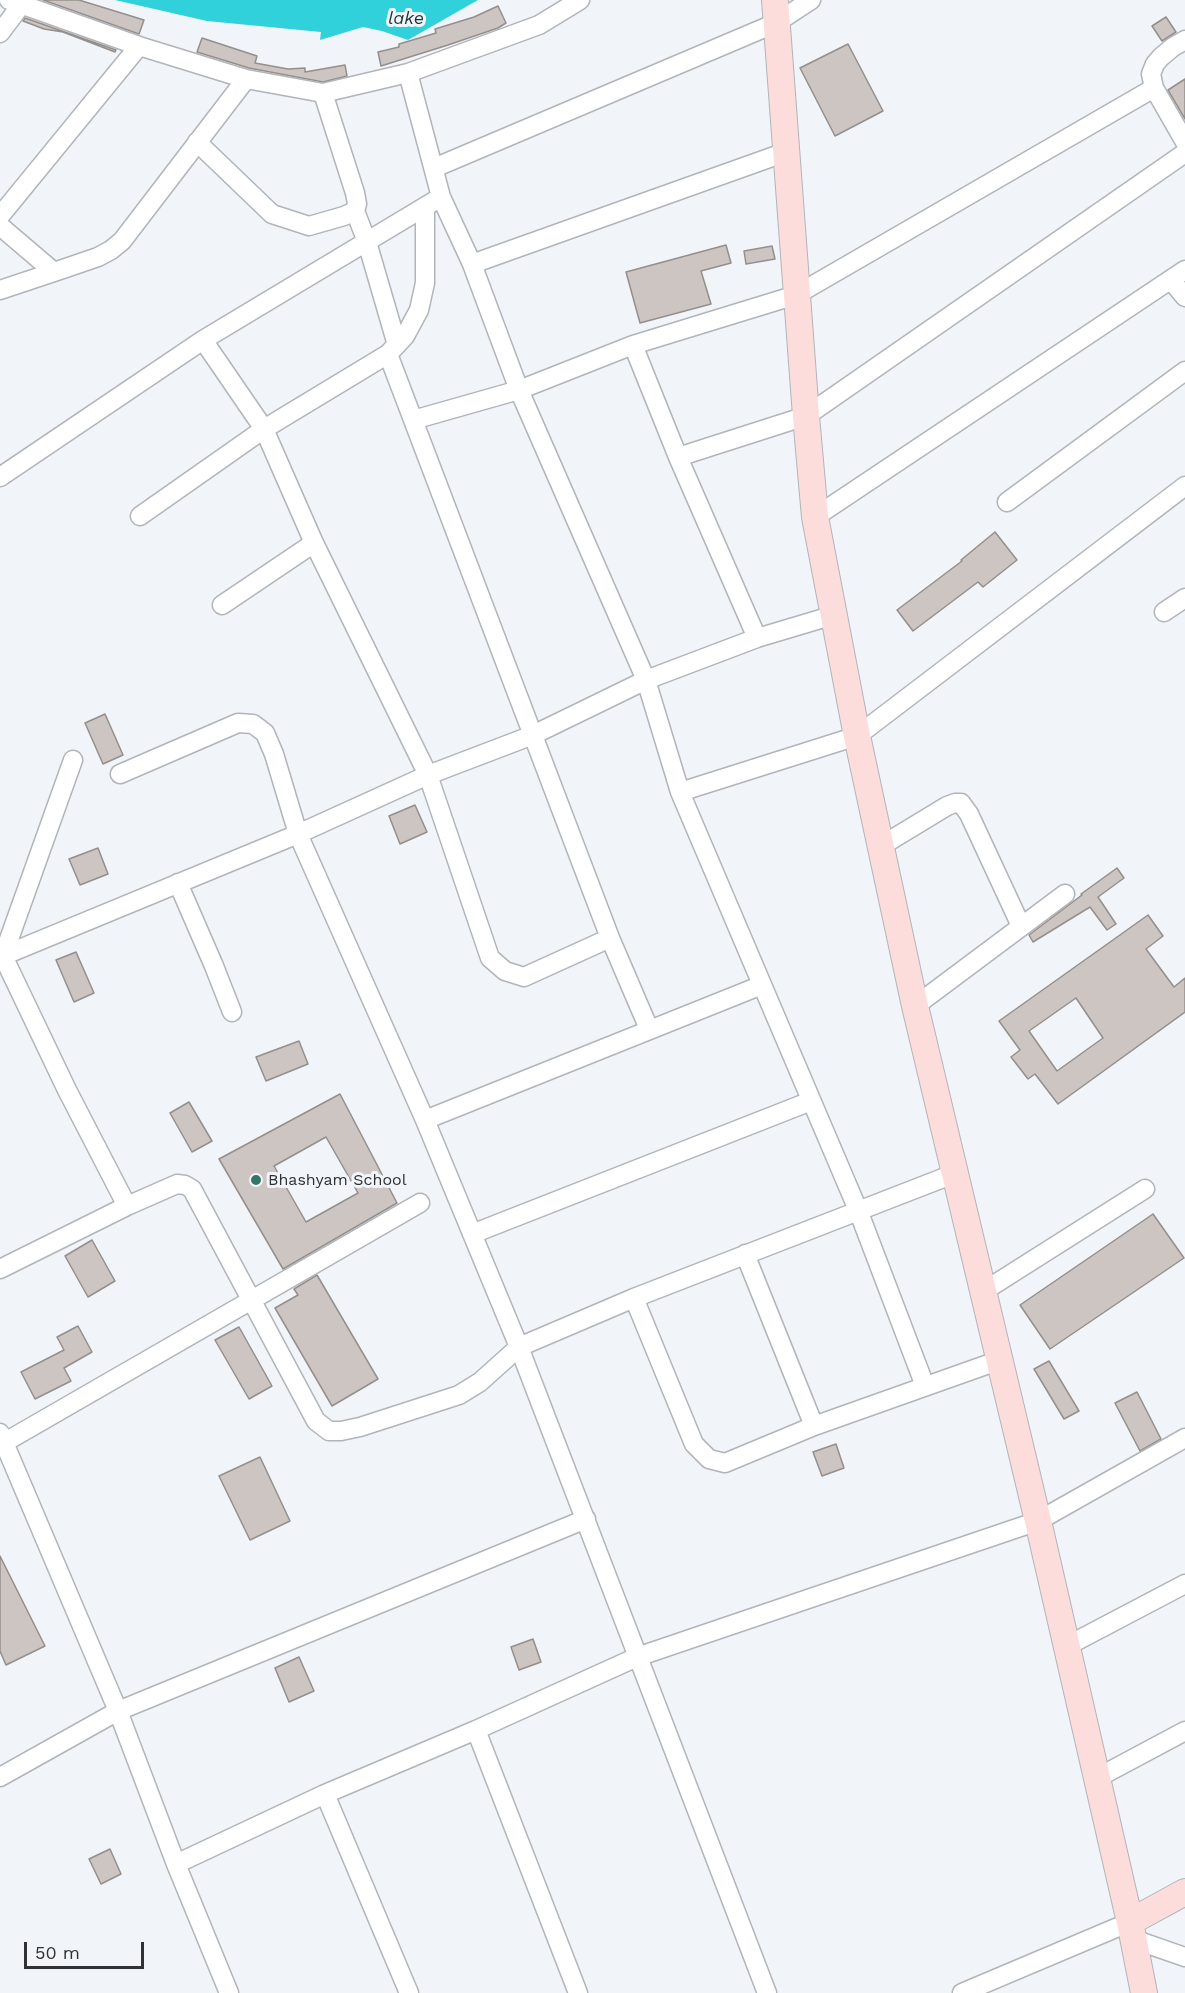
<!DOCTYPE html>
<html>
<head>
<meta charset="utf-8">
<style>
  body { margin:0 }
  #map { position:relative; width:1185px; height:1993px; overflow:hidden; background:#f1f5fa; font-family:"Work Sans",sans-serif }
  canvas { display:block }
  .scale { position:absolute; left:24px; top:1942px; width:120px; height:27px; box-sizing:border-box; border:3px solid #2f3133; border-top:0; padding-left:8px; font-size:18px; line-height:21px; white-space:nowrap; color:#2f3133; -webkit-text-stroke:4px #f1f5fa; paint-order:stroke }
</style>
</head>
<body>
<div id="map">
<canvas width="1185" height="1993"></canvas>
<div class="scale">50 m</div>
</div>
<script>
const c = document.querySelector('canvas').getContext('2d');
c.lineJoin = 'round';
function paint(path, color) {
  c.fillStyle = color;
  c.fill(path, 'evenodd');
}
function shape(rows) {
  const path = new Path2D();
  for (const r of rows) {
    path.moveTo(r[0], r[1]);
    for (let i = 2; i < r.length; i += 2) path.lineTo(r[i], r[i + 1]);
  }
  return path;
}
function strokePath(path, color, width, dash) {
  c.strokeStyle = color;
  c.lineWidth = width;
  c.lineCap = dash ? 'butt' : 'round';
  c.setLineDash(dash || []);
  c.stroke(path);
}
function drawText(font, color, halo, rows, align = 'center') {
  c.font = font + ' "Work Sans",sans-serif';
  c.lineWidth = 6;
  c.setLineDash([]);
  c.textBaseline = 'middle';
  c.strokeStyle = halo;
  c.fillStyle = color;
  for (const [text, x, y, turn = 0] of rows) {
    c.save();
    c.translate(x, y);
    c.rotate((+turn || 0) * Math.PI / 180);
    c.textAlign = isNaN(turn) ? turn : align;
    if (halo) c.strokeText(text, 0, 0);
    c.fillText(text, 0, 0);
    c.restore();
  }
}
const water = shape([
  [115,0,478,0,408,40,382,31,363,27,320,40,321,32,207,21]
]);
const building = shape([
  [43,0,79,0,144,20,139,34,43,0],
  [498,6,506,23,498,28,448,45,381,66,378,52,399,47,399,44,436,33,435,29,474,17,498,6],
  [1166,17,1176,32,1162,41,1152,26,1166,17],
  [25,18,116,50,115,52,63,32,44,29,23,21,25,18],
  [202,38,257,56,255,63,288,69,305,68,305,72,345,65,347,76,323,82,249,68,197,52,202,38],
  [848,44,883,111,835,136,800,68,848,44],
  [1185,79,1185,119,1168,90,1185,79],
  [726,245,731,263,701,271,711,304,640,323,626,272,726,245],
  [772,246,775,259,746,264,744,251,772,246],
  [995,532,1017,560,983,587,978,582,913,631,897,610,962,561,961,560,995,532],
  [105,714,123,755,103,764,85,723,105,714],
  [415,805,427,832,400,844,389,816,415,805],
  [98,848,108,874,80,885,69,859,98,848],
  [1117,868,1124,878,1098,897,1116,924,1107,930,1090,907,1033,942,1029,935,1082,895,1081,894,1117,868],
  [1148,915,1163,936,1146,949,1174,987,1185,978,1185,1012,1058,1104,1035,1074,1028,1079,1011,1057,1020,1050,999,1021,1148,915],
  [1076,998,1103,1038,1057,1071,1029,1031,1076,998],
  [76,952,94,993,74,1002,56,960,76,952],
  [299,1041,308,1064,266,1081,256,1057,299,1041],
  [340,1094,397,1203,283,1269,219,1159,340,1094],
  [326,1137,358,1193,306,1222,274,1166,326,1137],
  [189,1102,212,1141,192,1152,170,1113,189,1102],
  [1153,1214,1184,1258,1050,1349,1020,1305,1153,1214],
  [92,1240,115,1281,88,1297,65,1256,92,1240],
  [317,1275,378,1379,332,1406,275,1308,298,1295,294,1289,317,1275],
  [78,1326,92,1352,64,1368,71,1381,35,1399,21,1372,64,1350,57,1337,78,1326],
  [239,1327,272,1386,249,1399,215,1340,239,1327],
  [1049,1361,1079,1411,1064,1419,1034,1369,1049,1361],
  [1137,1392,1161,1439,1140,1451,1115,1403,1137,1392],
  [836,1444,844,1468,822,1476,813,1452,836,1444],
  [260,1457,290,1521,250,1540,219,1476,260,1457],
  [0,1556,45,1646,6,1665,0,1651,0,1556],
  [533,1639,541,1662,519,1670,511,1647,533,1639],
  [299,1657,314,1691,289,1702,275,1668,299,1657],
  [110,1849,121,1874,101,1884,89,1859,110,1849]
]);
const street = shape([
  [9,0,139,46,246,79,323,93,408,73,539,25,580,0],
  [0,33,21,5],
  [1185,40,1173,47,1161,57,1155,64,1151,74,1154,88,1185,142],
  [408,73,441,197],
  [197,142,272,214,309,226,344,216,355,211,357,204,355,193,323,93],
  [434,168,776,23,811,0],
  [355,211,367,242,397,345],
  [0,216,139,46],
  [0,226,54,272,98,257,111,250,122,241,246,79],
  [472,264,519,390,633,345,796,295,1154,88],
  [1171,280,1185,297],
  [0,290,54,272],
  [203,340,264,429,314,543,428,775,490,958,505,971,524,977,610,938],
  [633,345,678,457,757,638],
  [388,354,610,938,649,1029],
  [413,420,519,390,646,680,680,792,858,1210,925,1386],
  [678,457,806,416,1185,153],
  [0,477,203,340,441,197,472,264,786,152],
  [1007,502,1185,371],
  [140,516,264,429,388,354,405,336,419,310,425,283,425,207],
  [815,517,1185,270],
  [222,605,314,543],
  [1164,612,1185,598],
  [73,760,3,956,67,1090,127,1206],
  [120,774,238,723,253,724,265,733,274,754,298,834,425,1120,519,1347,634,1298,956,1173],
  [680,792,857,736,1185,486],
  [881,846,947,806,955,803,961,803,969,814,1021,926],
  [178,883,214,966,232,1012],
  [0,957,298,834,428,775,533,735,646,680,757,638,834,615],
  [915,1006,1065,894],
  [425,1120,762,985],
  [472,1234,811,1101],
  [745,1254,814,1426],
  [0,1269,127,1206,177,1184,185,1185,192,1189,316,1421,329,1431,341,1431,360,1427,459,1395,480,1382,519,1347,767,1993],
  [984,1291,1145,1189],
  [634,1298,694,1444,709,1459,725,1463,814,1426,1000,1360],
  [0,1433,118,1711,176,1864,229,1993],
  [0,1445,420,1203],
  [1067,1646,1185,1584],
  [476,1730,578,1993],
  [0,1777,118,1711,586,1519],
  [1097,1778,1185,1731],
  [325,1794,409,1993],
  [176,1864,325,1794,476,1730,637,1657,1038,1521,1185,1438],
  [1133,1939,1185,1957],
  [962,1993,1130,1922]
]);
const secondary = shape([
  [775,0,806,416,815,517,857,736,915,1006,1038,1521,1130,1922,1144,1993],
  [1130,1922,1185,1892]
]);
const markers = [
  [256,1180,6,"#347666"]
];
const poiNames = [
  ["Bhashyam School",268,1180]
];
const waterNames = [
  ["lake",406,19]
];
paint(water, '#30d1da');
paint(building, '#ccc5c2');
strokePath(building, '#958f8c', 1.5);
strokePath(street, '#b1b4b9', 21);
strokePath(secondary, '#b1b4b9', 28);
strokePath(street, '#fff', 18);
strokePath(secondary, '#fddddc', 26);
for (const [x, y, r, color] of markers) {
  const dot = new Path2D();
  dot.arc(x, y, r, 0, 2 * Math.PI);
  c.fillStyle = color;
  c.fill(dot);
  strokePath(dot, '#f1f5fa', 2);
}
drawText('16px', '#2f3133', '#f1f5fa', poiNames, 'left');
drawText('italic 18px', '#1c3536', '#f1f5fa', waterNames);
</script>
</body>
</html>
